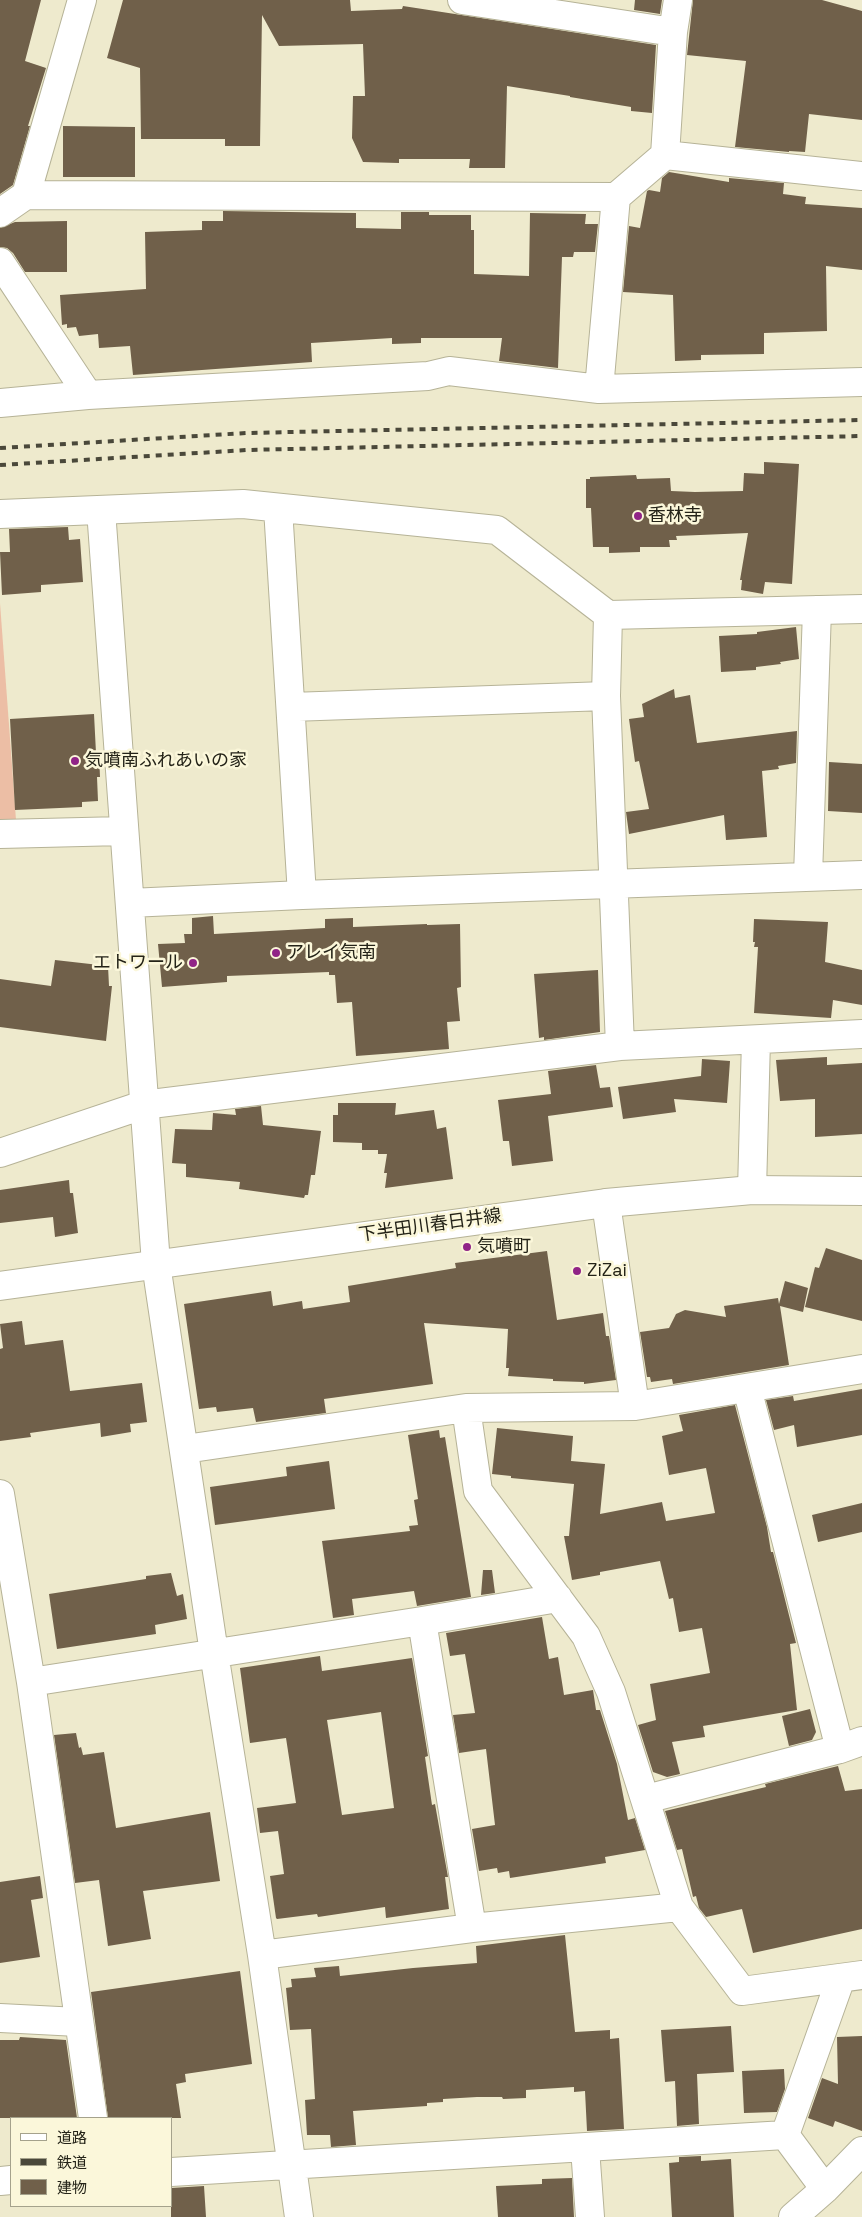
<!DOCTYPE html>
<html>
<head>
<meta charset="utf-8">
<style>
  body { margin:0 }
  #map { position:relative; width:862px; height:2217px; overflow:hidden; background:#eeeacd; font-family:"Space Grotesk","Noto Sans JP",sans-serif }
  canvas { display:block }
  .legend { position:absolute; left:10px; top:2117px; width:162px; height:90px; box-sizing:border-box; background:#fbf7da; border:1px solid #a5a28c; margin:0; padding:6px 9px; list-style:none; font-size:15px; color:#242318 }
  .legend li { display:flex; align-items:center; gap:10px; height:25px }
  .legend b { width:25px; border:1px solid #a5a28c }
</style>
</head>
<body>
<div id="map">
<canvas width="862" height="2217"></canvas>
<ul class="legend">
<li><b style="height:6px;background:#fff"></b>道路</li>
<li><b style="height:6px;background:#4a483a"></b>鉄道</li>
<li><b style="height:14px;background:#70604a"></b>建物</li>
</ul>
</div>
<script>
const c = document.querySelector('canvas').getContext('2d');
c.lineJoin = 'round';
function paint(path, color) {
  c.fillStyle = color;
  c.fill(path, 'evenodd');
}
function shape(rows) {
  const path = new Path2D();
  for (const r of rows) {
    path.moveTo(r[0], r[1]);
    for (let i = 2; i < r.length; i += 2) path.lineTo(r[i], r[i + 1]);
  }
  return path;
}
function strokePath(path, color, width, dash) {
  c.strokeStyle = color;
  c.lineWidth = width;
  c.lineCap = dash ? 'butt' : 'round';
  c.setLineDash(dash || []);
  c.stroke(path);
}
function drawText(font, color, halo, rows, align = 'center') {
  c.font = font + ' "Space Grotesk","Noto Sans JP",sans-serif';
  c.lineWidth = 5;
  c.setLineDash([]);
  c.textBaseline = 'middle';
  c.strokeStyle = halo;
  c.fillStyle = color;
  for (const [text, x, y, turn = 0] of rows) {
    c.save();
    c.translate(x, y);
    c.rotate((+turn || 0) * Math.PI / 180);
    c.textAlign = isNaN(turn) ? turn : align;
    if (halo) c.strokeText(text, 0, 0);
    c.fillText(text, 0, 0);
    c.restore();
  }
}
const green = shape([
  [0,603,16,820,0,820]
]);
const building = shape([
  [0,0,41,0,25,61,46,68,28,126,30,126,13,185,0,194],
  [123,0,350,0,351,11,402,9,403,6,656,45,652,113,631,111,631,107,570,97,570,96,507,86,505,168,469,168,470,159,399,159,399,163,363,162,352,138,353,96,365,96,363,44,279,46,262,15,260,146,225,146,225,139,141,139,140,68,107,58],
  [635,0,662,0,660,14,634,10],
  [693,0,822,0,862,11,862,120,809,114,805,152,789,151,789,152,735,147,746,61,687,55],
  [63,126,135,127,135,177,63,177],
  [669,172,729,182,729,178,784,183,783,194,806,197,805,204,862,208,862,270,826,266,827,331,764,333,764,354,701,355,701,360,675,361,673,295,623,292,629,226,640,228,647,191,649,190,660,192,662,178],
  [223,211,356,213,356,228,401,229,401,212,429,212,429,215,471,215,471,230,474,230,474,274,529,276,530,213,586,214,585,224,598,224,595,252,574,252,573,257,562,257,558,368,499,361,502,338,421,338,421,343,392,344,392,338,311,343,312,362,133,375,130,346,99,348,98,334,79,336,76,327,67,328,67,324,62,325,60,295,146,289,145,232,202,230,202,221,223,221],
  [67,221,67,272,25,272,13,253,7,248,0,247,0,228,15,222],
  [764,462,799,464,792,584,765,582,763,594,741,590,742,580,740,580,748,533,676,536,677,540,669,540,670,547,640,547,640,552,609,553,609,547,593,547,591,508,586,508,586,479,590,479,590,477,636,475,637,479,670,478,671,491,695,492,743,491,744,473,764,474],
  [68,527,69,540,80,539,83,582,41,585,41,592,2,595,0,552,10,552,9,529],
  [796,627,799,659,780,662,781,664,756,667,756,670,721,672,719,636,757,634,757,632],
  [674,689,675,698,690,695,697,743,797,731,796,763,778,766,779,769,762,771,767,837,726,840,724,815,629,834,626,812,649,809,639,761,635,762,629,719,644,717,642,704],
  [94,714,96,753,99,753,100,777,97,777,98,801,82,802,82,807,15,810,10,719],
  [829,762,862,764,862,813,828,811],
  [213,916,214,934,325,928,325,919,353,918,353,927,427,924,427,925,460,924,461,987,457,988,460,1021,447,1022,449,1049,356,1056,352,1002,337,1003,335,975,329,975,329,972,227,976,227,982,162,987,158,944,185,943,184,934,192,934,192,918],
  [754,919,828,922,825,962,862,970,862,1005,833,1000,831,1018,754,1013,758,947,754,947,755,942,753,942],
  [55,960,108,966,109,986,112,986,106,1041,0,1027,0,979,51,986],
  [598,970,600,1032,544,1040,544,1037,539,1038,534,974],
  [827,1057,827,1065,862,1063,862,1134,815,1137,815,1099,780,1101,776,1060],
  [702,1059,730,1061,727,1103,674,1099,676,1112,623,1119,618,1087,701,1076],
  [596,1065,600,1088,610,1087,613,1107,548,1116,553,1161,512,1166,509,1141,503,1141,498,1100,551,1094,548,1071],
  [338,1103,396,1103,395,1115,434,1110,437,1129,446,1127,453,1179,385,1188,387,1173,384,1173,387,1154,378,1154,378,1150,362,1150,362,1143,333,1142,333,1115,338,1115],
  [261,1106,263,1125,321,1131,315,1175,311,1175,308,1195,305,1195,304,1198,239,1189,240,1182,186,1177,186,1164,172,1163,175,1129,212,1130,213,1113,236,1115,235,1109],
  [69,1180,70,1193,73,1193,78,1233,55,1237,53,1217,0,1223,0,1190],
  [826,1248,862,1260,862,1321,805,1307,815,1267,819,1268],
  [547,1251,557,1320,603,1313,606,1336,609,1336,616,1380,584,1384,584,1382,553,1381,553,1379,508,1376,509,1368,506,1368,508,1329,424,1323,433,1384,324,1399,326,1413,256,1422,253,1408,217,1412,216,1407,199,1409,184,1304,271,1291,273,1306,302,1301,303,1309,350,1302,348,1286,456,1268,455,1263],
  [785,1281,808,1288,803,1312,780,1306,789,1365,673,1384,672,1379,651,1382,650,1377,647,1377,640,1332,669,1328,676,1314,685,1310,726,1317,724,1306,778,1298,779,1304],
  [22,1321,25,1345,63,1340,70,1391,142,1383,147,1422,130,1424,131,1432,101,1437,100,1423,30,1433,31,1437,0,1441,0,1349,3,1348,0,1324],
  [862,1389,862,1435,797,1447,794,1425,774,1430,766,1400,793,1396,794,1401],
  [735,1405,767,1527,771,1552,773,1552,796,1643,790,1644,797,1710,703,1726,705,1737,672,1742,680,1774,667,1777,653,1772,638,1725,656,1720,650,1684,710,1673,702,1628,679,1632,673,1598,669,1599,660,1561,600,1572,600,1575,572,1580,564,1536,569,1536,574,1484,511,1478,511,1476,492,1474,497,1428,573,1436,571,1461,605,1464,600,1514,662,1502,666,1521,715,1513,706,1468,669,1475,662,1436,683,1431,679,1415],
  [439,1430,440,1438,445,1437,471,1597,417,1606,414,1591,352,1599,354,1615,333,1618,322,1541,410,1531,409,1526,418,1525,414,1500,418,1499,408,1435],
  [329,1461,335,1509,215,1525,210,1487,287,1476,286,1467],
  [862,1503,862,1532,818,1542,812,1515],
  [483,1570,492,1570,495,1593,481,1595],
  [171,1573,177,1596,183,1594,187,1619,155,1625,156,1634,57,1649,49,1594,146,1579,146,1576],
  [542,1617,549,1659,558,1657,564,1695,593,1690,596,1710,600,1710,617,1764,628,1820,635,1818,645,1850,605,1857,606,1863,510,1878,509,1871,498,1873,497,1868,479,1871,472,1829,495,1825,486,1749,459,1753,453,1715,475,1713,465,1654,450,1656,446,1633],
  [320,1656,322,1671,412,1658,428,1756,425,1757,432,1805,435,1804,448,1877,445,1877,449,1909,386,1918,385,1907,318,1917,317,1914,277,1919,276,1918,270,1876,284,1874,278,1831,260,1833,257,1808,296,1803,286,1738,250,1743,240,1668],
  [381,1712,394,1808,342,1815,327,1720],
  [810,1709,816,1732,812,1740,789,1746,782,1716],
  [76,1733,79,1748,81,1747,83,1755,104,1752,116,1828,210,1812,220,1881,143,1891,151,1939,108,1946,99,1880,75,1883,54,1735],
  [838,1766,845,1791,862,1789,862,1929,753,1953,742,1909,706,1917,699,1908,696,1896,693,1897,682,1849,677,1850,665,1811,766,1787,765,1784],
  [40,1876,43,1898,31,1900,40,1957,0,1963,0,1882],
  [565,1935,575,2032,610,2030,610,2039,619,2038,624,2129,587,2131,585,2091,574,2092,574,2087,526,2090,526,2098,503,2099,502,2097,477,2097,443,2099,443,2102,427,2103,427,2106,353,2111,356,2145,331,2147,330,2135,307,2135,305,2100,315,2099,311,2029,290,2030,286,1988,292,1987,291,1979,316,1977,314,1968,339,1966,340,1976,413,1968,477,1963,476,1946],
  [240,1971,252,2064,185,2074,186,2082,176,2084,181,2118,108,2118,91,1992],
  [731,2026,734,2072,697,2074,699,2124,677,2126,675,2081,665,2082,661,2030],
  [862,2036,862,2131,835,2121,833,2127,808,2118,822,2078,838,2084,837,2037],
  [20,2037,66,2040,77,2118,0,2118,0,2040,19,2040],
  [784,2069,785,2089,777,2112,744,2113,742,2071],
  [701,2156,701,2161,731,2159,734,2217,672,2217,669,2163,679,2162,679,2157],
  [572,2178,574,2217,498,2217,496,2186,542,2184,542,2179],
  [204,2186,206,2217,171,2217,171,2188]
]);
const minor = shape([
  [462,0,673,32],
  [665,155,862,176],
  [26,195,616,197],
  [0,213,26,195,82,0],
  [0,262,88,395],
  [599,389,616,197,665,155,673,32,678,0],
  [0,403,88,395,428,376,449,371,599,389,862,382],
  [278,508,302,895],
  [101,510,156,1264,214,1653,262,1955,299,2217],
  [0,514,243,504,497,530,608,615,862,609],
  [608,615,606,696,620,1046],
  [291,707,606,696],
  [0,834,123,831],
  [808,876,817,610],
  [130,903,302,895,862,875],
  [0,1153,143,1105,620,1046,862,1034],
  [752,1190,756,1040],
  [606,1203,635,1406],
  [466,1408,478,1491,586,1636,611,1692,679,1907,742,1991,862,1975],
  [185,1449,466,1408,635,1406,862,1369],
  [0,1494,31,1682,93,2118],
  [422,1621,472,1928],
  [31,1682,422,1621,558,1598],
  [840,1749,862,1741],
  [646,1799,840,1749,747,1388],
  [262,1955,472,1928,679,1907],
  [0,2018,78,2022],
  [785,2135,825,2189],
  [585,2148,590,2217],
  [171,2172,785,2135,841,1978],
  [0,2181,11,2180],
  [793,2217,825,2189,862,2151]
]);
const major = shape([
  [0,1286,606,1203,752,1190,862,1191]
]);
const rail = shape([
  [0,448,246,433,862,420],
  [0,465,247,450,862,436]
]);
const markers = [
  [638,516,5,"#902487"],
  [75,761,5,"#902487"],
  [276,953,5,"#902487"],
  [193,963,5,"#902487"],
  [467,1247,5,"#902487"],
  [577,1271,5,"#902487"]
];
const poiNames = [
  ["香林寺",648,516],
  ["気噴南ふれあいの家",85,761],
  ["アレイ気南",286,953],
  ["エトワール",183,963,"right"],
  ["気噴町",477,1247],
  ["ZiZai",587,1271]
];
const streetNames = [
  ["下半田川春日井線",430,1226,-8]
];
paint(green, '#ecbea5');
paint(building, '#70604a');
strokePath(minor, '#b6b397', 30);
strokePath(major, '#b6b397', 30);
strokePath(minor, '#fff', 28);
strokePath(major, '#fff', 28);
strokePath(rail, '#4a483a', 4, [6, 6]);
for (const [x, y, r, color] of markers) {
  const dot = new Path2D();
  dot.arc(x, y, r, 0, 2 * Math.PI);
  c.fillStyle = color;
  c.fill(dot);
  strokePath(dot, '#fbf7da', 2);
}
drawText('18px', '#242318', '#fbf7da', poiNames, 'left');
drawText('18px', '#242318', '#fbf7da', streetNames);
</script>
</body>
</html>
